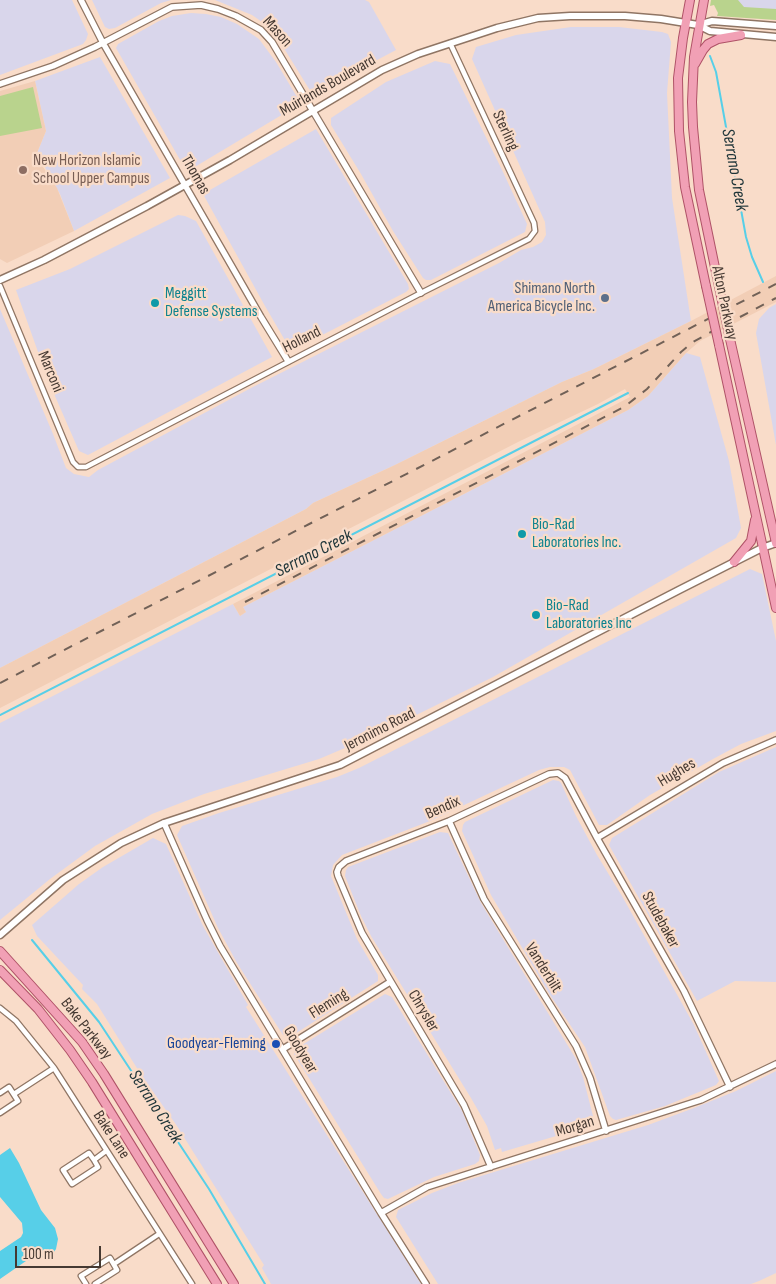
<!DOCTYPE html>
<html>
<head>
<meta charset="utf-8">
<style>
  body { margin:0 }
  #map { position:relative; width:776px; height:1284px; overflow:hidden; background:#f9dcc9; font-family:"Sofia Sans Condensed",sans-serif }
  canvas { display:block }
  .scale { position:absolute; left:15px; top:1246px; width:86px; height:22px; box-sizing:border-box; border:2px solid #453932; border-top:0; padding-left:6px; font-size:15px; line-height:18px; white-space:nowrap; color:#453932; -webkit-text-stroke:4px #f9dcc9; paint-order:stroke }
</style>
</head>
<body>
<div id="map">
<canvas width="776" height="1284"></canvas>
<div class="scale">100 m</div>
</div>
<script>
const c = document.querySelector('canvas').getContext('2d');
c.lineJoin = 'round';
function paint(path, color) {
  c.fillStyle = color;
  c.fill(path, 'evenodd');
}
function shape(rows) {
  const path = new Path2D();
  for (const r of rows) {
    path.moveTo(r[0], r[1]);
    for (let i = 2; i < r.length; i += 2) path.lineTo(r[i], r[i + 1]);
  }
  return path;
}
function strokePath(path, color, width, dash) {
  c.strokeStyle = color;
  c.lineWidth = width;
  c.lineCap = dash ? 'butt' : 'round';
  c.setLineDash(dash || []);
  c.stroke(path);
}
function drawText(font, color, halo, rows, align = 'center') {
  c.font = font + ' "Sofia Sans Condensed",sans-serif';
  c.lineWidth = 4.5;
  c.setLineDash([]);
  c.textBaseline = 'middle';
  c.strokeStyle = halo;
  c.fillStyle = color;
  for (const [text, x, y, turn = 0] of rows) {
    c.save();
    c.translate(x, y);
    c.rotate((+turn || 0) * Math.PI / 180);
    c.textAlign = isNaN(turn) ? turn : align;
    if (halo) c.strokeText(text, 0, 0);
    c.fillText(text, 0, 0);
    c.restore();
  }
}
const commercial = shape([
  [0,0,72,0,88,34,86,40,83,44,0,75],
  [92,0,171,0,161,3,115,28,109,29,105,27],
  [215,0,365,0,369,2,396,50,328,86,311,92,277,37,265,24,252,15],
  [730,0,776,0,776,11,740,8],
  [191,13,206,14,221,17,237,24,259,39,276,62,297,97,295,107,193,168,183,165,116,48,118,44,159,21,172,16],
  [571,27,619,27,662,32,668,34,671,42,667,93,672,198,691,321,594,369,562,382,395,465,313,503,306,509,0,668,0,309,53,434,66,468,74,474,89,477,98,470,251,388,499,263,521,250,533,247,542,242,546,235,545,222,472,59,476,47,516,35],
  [100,57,170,178,74,231,60,194,37,153,46,131,35,81],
  [435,61,450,64,503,172,527,224,525,232,431,280,426,280,423,278,393,231,361,174,331,125,331,118,386,82],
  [316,129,408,284,409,289,406,292,295,349,290,349,265,306,203,194],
  [178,215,185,216,196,221,272,357,88,455,79,451,48,380,16,290,70,269],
  [776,304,776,445,756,333,759,319,769,308],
  [686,353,700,357,729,461,741,528,736,538,493,677,378,734,319,759,204,794,152,814,95,846,50,879,0,920,0,723,233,604,240,616,246,612,243,607,628,410,648,396],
  [750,569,762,574,776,641,776,731,741,744,713,759,650,795,607,825,599,825,570,770,564,767,550,767,539,770,430,821,342,855,333,865,331,876,357,939,378,975,378,981,290,1037,283,1035,237,963,218,928,177,835,182,826,219,813,337,777,359,768],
  [776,747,776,982,735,981,697,1001,609,845,612,838,719,772],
  [553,780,559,781,561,783,576,816,597,855,622,896,694,1025,719,1081,716,1085,665,1106,616,1120,613,1119,610,1116,585,1047,550,995,491,895,462,831,463,825,465,822],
  [440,832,448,833,481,903,576,1059,583,1077,593,1116,593,1120,590,1126,502,1152,501,1148,495,1150,487,1126,471,1098,371,936,361,916,345,876,346,870,348,867],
  [153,838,166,844,203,926,248,1005,246,1007,421,1284,271,1284,262,1268,264,1265,177,1126,140,1073,97,1004,82,989,83,985,37,936,32,925,79,884,103,867],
  [385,994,392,997,462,1111,480,1155,479,1161,475,1164,434,1177,388,1199,384,1198,381,1194,294,1054,297,1048],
  [776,1071,776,1273,759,1281,751,1284,438,1284,396,1217,398,1210,432,1193,458,1183,648,1125,694,1108,736,1091]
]);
const built = shape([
  [35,81,46,131,37,153,43,167,57,188,74,231,7,263,0,259,0,91],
  [776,276,776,302,700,341,686,353,648,396,628,410,243,607,246,612,240,616,233,604,630,397,625,389,598,404,518,442,0,708,0,668,306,509,313,503,395,465,562,382,594,369,691,321]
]);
const green = shape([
  [711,0,738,0,744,7,776,9,776,20,717,16,718,13,714,5,710,6],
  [33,87,42,128,0,136,0,96]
]);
const water = shape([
  [10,1148,19,1163,41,1210,55,1228,58,1239,56,1249,52,1255,26,1261,0,1279,0,1251,21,1237,23,1233,22,1223,0,1197,0,1155]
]);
const stream = shape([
  [710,56,716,72,746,237,752,257,763,282],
  [0,715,628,393],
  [32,940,99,1022,209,1189,265,1284]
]);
const minor = shape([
  [0,286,73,462,78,467,86,467,421,293,529,239,535,231,534,223,450,43],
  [0,1008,16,1021,54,1068,192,1284],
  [0,1093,9,1087,18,1101,0,1113],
  [14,1094,54,1068],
  [94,1160,98,1167,72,1184,63,1170,89,1153,94,1160,106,1151],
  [114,1264,159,1234],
  [86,1284,81,1276,110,1258,117,1270,95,1284]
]);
const tertiary = shape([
  [81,0,103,43,261,317,288,361],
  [0,84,53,66,95,47,172,7,201,5,218,9,236,16,261,30,272,42,421,293],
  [449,821,484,899,576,1046,590,1078,606,1131],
  [164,823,207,920,220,946,381,1213,426,1284],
  [597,838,723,763,776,740],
  [283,1049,390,982],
  [491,1167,464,1105,362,933,338,876,337,872,339,867,346,861,449,821,549,774,558,773,565,778,597,838,684,991,730,1087],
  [381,1213,427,1187,701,1100,776,1064]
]);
const secondary = shape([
  [698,25,712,21,776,26],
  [0,280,44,260,147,206,230,160,382,70,418,54,497,28,538,18,570,16,625,16,661,19,698,25,710,31,776,37],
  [0,935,63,880,121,843,164,823,340,765,679,590,762,548,776,543]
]);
const primary = shape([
  [690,0,683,38,678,78,679,131,685,187,706,286],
  [704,0,694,57,692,102,693,127,699,190,718,282],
  [695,64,703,50,708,44,718,39,741,35],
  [730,339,776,543],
  [719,345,776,608],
  [734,562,751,541,755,520],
  [0,951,82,1042,104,1074,234,1284],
  [0,970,38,1009,70,1050,92,1082,217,1284]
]);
const rail = shape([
  [740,317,776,298],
  [245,602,624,407,647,389,681,352,693,342,718,328],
  [0,683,776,284]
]);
const primaryBridge = shape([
  [718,282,730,339],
  [706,286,719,345]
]);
const markers = [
  [23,170,5,"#8d6e63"],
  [605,298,5,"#5c6f8a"],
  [155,303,5,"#0f9aa8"],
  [522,534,5,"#0f9aa8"],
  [536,615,5,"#0f9aa8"],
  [276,1044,5,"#1a4fb4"]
];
const streetNames = [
  ["Mason",277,32,48],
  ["Muirlands Boulevard",328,86,-30],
  ["Sterling",505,131,65],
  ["Thomas",195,175,60],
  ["Alton Parkway",724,303,78],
  ["Holland",302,340,-27],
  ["Marconi",50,372,67],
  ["Jeronimo Road",380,730,-27],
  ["Hughes",677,773,-31],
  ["Bendix",443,808,-24],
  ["Studebaker",660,920,61],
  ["Vanderbilt",543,968,58],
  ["Fleming",329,1004,-32],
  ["Chrysler",423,1011,59],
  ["Bake Parkway",86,1029,52],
  ["Goodyear",300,1050,59],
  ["Morgan",575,1127,-17],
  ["Bake Lane",111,1135,57]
];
const educationNames = [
  ["New Horizon Islamic",33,161],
  ["School Upper Campus",33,179]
];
const serviceNames = [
  ["Shimano North",595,289],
  ["America Bicycle Inc.",595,307]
];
const cultureNames = [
  ["Meggitt",165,294],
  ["Defense Systems",165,312],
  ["Bio-Rad",532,525],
  ["Laboratories Inc.",532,543],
  ["Bio-Rad",546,606],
  ["Laboratories Inc",546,624]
];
const transitNames = [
  ["Goodyear-Fleming",266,1044]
];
const waterNames = [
  ["Serrano Creek",734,170,80],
  ["Serrano Creek",314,554,-27],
  ["Serrano Creek",155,1107,57]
];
paint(commercial, '#d9d6eb');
paint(built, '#f2ceb6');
paint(green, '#b9d38d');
paint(water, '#57cfe8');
strokePath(stream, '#57cfe8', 2);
strokePath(minor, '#8f7564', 7);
strokePath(tertiary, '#8f7564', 8);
strokePath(secondary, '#8f7564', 9);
strokePath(primary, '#af5267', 10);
strokePath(minor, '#fff', 4.5);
strokePath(tertiary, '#fff', 5.5);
strokePath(secondary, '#fff', 6);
strokePath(primary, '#f1a0b5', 8);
strokePath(rail, '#716157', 2, [9, 9]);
strokePath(primaryBridge, '#af5267', 10, []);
strokePath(primaryBridge, '#f1a0b5', 8);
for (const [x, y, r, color] of markers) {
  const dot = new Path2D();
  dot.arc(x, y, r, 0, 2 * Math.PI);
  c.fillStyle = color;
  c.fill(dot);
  strokePath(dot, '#f9dcc9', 2);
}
drawText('16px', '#453932', '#f9dcc9', streetNames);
drawText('16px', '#785e54', '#f9dcc9', educationNames, 'left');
drawText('16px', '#4e5e75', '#f9dcc9', serviceNames, 'right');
drawText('16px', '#0d838f', '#f9dcc9', cultureNames, 'left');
drawText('16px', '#164399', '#f9dcc9', transitNames, 'right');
drawText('italic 18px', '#1f3539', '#f9dcc9', waterNames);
</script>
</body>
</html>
